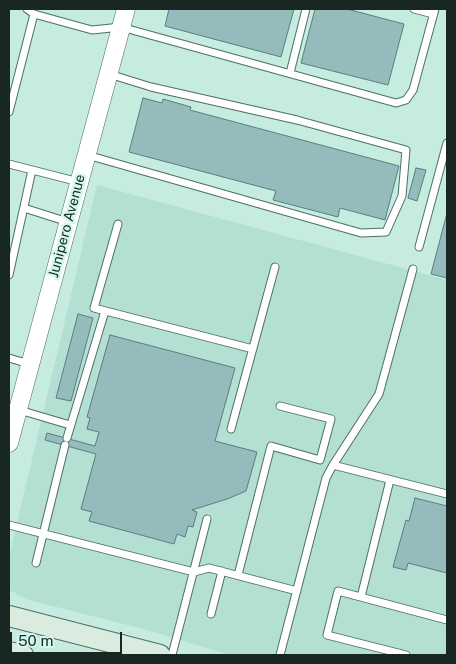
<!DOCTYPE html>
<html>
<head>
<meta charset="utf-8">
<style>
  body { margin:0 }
  #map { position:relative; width:456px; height:664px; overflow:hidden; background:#c6ebdf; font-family:"Public Sans",sans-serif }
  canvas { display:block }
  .frame { position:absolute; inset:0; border:10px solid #192723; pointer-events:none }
  .scale { position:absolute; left:10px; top:632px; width:112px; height:22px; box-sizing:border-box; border:2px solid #192723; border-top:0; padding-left:6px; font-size:15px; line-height:18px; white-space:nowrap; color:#192723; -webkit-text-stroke:4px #d3f8ed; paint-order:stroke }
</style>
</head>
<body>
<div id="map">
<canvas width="456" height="664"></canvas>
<div class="frame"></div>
<div class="scale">50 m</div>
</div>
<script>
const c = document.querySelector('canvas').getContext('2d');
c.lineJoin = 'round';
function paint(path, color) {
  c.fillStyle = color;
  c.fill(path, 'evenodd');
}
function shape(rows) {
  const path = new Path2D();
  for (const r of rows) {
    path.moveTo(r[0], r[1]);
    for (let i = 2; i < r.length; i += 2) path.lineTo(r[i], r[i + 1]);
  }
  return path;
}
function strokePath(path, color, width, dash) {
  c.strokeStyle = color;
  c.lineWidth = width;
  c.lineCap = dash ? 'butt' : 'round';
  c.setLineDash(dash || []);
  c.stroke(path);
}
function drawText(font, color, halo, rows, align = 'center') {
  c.font = font + ' "Public Sans",sans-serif';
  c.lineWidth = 5;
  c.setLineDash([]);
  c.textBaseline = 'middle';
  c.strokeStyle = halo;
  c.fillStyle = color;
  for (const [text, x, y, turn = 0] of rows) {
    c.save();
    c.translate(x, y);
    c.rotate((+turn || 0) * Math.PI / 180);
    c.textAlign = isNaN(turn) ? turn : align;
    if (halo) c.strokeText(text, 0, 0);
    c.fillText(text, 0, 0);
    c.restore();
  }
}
const built = shape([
  [97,185,447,280,447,655,230,655,147,630,29,600,9,590,9,557]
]);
const building = shape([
  [169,9,294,9,281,57,165,26,169,9],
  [315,9,347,9,404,24,388,85,301,63,315,9],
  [143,98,162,103,163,99,191,107,190,110,399,166,385,220,340,208,338,217,273,200,276,191,129,152,143,98],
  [416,168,426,170,417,201,408,198,416,168],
  [447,213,447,278,431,274,447,213],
  [78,314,93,318,71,401,56,398,78,314],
  [110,335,235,368,215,441,257,452,246,491,227,499,192,510,197,512,193,527,188,526,185,537,177,534,174,544,89,521,92,512,81,509,96,454,45,440,47,433,95,446,99,432,87,429,90,418,87,417,110,335],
  [415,498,447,506,447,573,408,563,406,570,393,567,406,520,409,521,415,498]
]);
const service = shape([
  [27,9,34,14,92,30,121,27,396,103,406,100,413,90,435,9],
  [414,9,433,14],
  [290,73,306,9],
  [9,112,34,14],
  [87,155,361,233,386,232,402,196,406,150,297,120,151,87,109,74],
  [9,164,79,182],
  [24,208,68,222],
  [118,224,94,308,253,349],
  [419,247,447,143],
  [9,275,32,170],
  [9,358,29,364],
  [9,407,70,425],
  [231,429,275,267],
  [67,438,105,311],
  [333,465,447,494],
  [9,525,194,572,209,568,297,591],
  [36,563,65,445],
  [238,575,271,446,320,460,331,419,280,406],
  [361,597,390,480],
  [211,614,222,571],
  [172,655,207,519],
  [280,655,326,478,333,465,379,394,413,269],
  [406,655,327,635,338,591,447,620]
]);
const tertiary = shape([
  [9,443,126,9]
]);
const secondary = shape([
  [9,616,160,655],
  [9,652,23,655]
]);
const streetNames = [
  ["Junipero Avenue",67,226,-75]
];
paint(built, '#b3e0d3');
paint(building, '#95bbbc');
strokePath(building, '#597e7f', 1);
strokePath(service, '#4e6f65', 9);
strokePath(tertiary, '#4e6f65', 19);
strokePath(secondary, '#4e6f65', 22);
strokePath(service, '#fff', 7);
strokePath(tertiary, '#fff', 18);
strokePath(secondary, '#daecdf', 20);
drawText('14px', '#192723', '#d3f8ed', streetNames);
</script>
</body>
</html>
